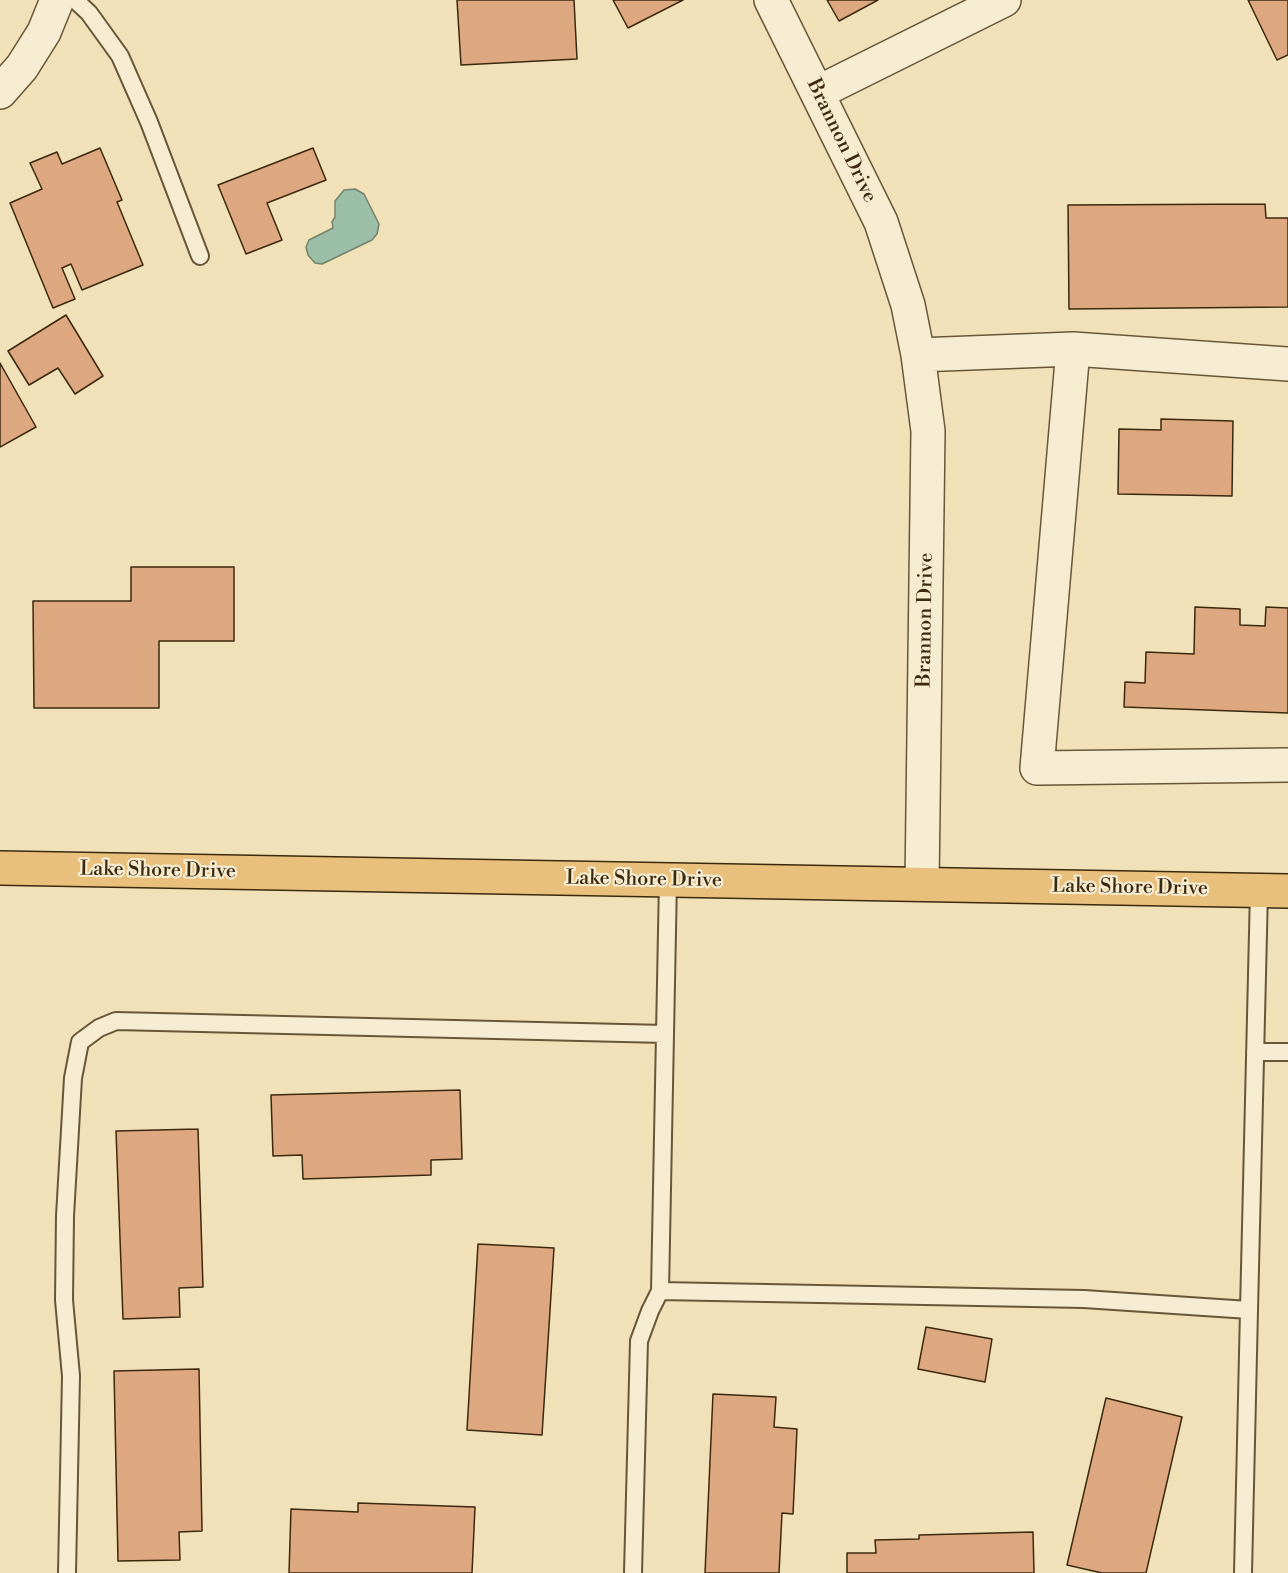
<!DOCTYPE html>
<html>
<head>
<meta charset="utf-8">
<style>
  body { margin:0 }
  canvas { display:block; background:#f0e1b8 }
</style>
</head>
<body>
<canvas width="1288" height="1573"></canvas>
<script>
const c = document.querySelector('canvas').getContext('2d');
c.lineJoin = 'round';
function paint(path, color) {
  c.fillStyle = color;
  c.fill(path, 'evenodd');
}
function shape(rows) {
  const path = new Path2D();
  for (const r of rows) {
    path.moveTo(r[0], r[1]);
    for (let i = 2; i < r.length; i += 2) path.lineTo(r[i], r[i + 1]);
  }
  return path;
}
function strokePath(path, color, width, dash) {
  c.strokeStyle = color;
  c.lineWidth = width;
  c.lineCap = dash ? 'butt' : 'round';
  c.setLineDash(dash || []);
  c.stroke(path);
}
function drawText(font, color, halo, rows, align = 'center') {
  c.font = font + ' "Libre Bodoni",serif';
  c.lineWidth = 4.5;
  c.setLineDash([]);
  c.textBaseline = 'middle';
  c.strokeStyle = halo;
  c.fillStyle = color;
  for (const [text, x, y, turn = 0] of rows) {
    c.save();
    c.translate(x, y);
    c.rotate((+turn || 0) * Math.PI / 180);
    c.textAlign = isNaN(turn) ? turn : align;
    if (halo) c.strokeText(text, 0, 0);
    c.fillText(text, 0, 0);
    c.restore();
  }
}
const water = shape([
  [355,189,364,194,379,224,377,234,372,240,322,264,315,263,308,255,306,247,309,240,333,228,332,222,335,217,335,201,344,190,355,189]
]);
const building = shape([
  [457,0,574,0,577,59,461,65,457,0],
  [613,0,683,0,628,28,613,0],
  [827,0,878,0,839,21,827,0],
  [1248,0,1288,0,1288,55,1277,60,1248,0],
  [100,148,122,200,117,202,143,265,82,290,71,264,62,268,75,299,53,308,10,203,42,189,30,163,57,152,62,164,100,148],
  [313,148,326,180,267,203,282,240,246,254,218,185,313,148],
  [1265,204,1266,218,1288,218,1288,307,1069,309,1068,205,1265,204],
  [66,315,103,376,75,394,58,368,29,385,8,351,66,315],
  [0,363,36,427,0,447,0,363],
  [1161,419,1233,421,1232,496,1118,494,1119,429,1161,430,1161,419],
  [131,567,234,567,234,641,159,641,159,708,34,708,33,601,131,601,131,567],
  [1195,607,1240,609,1240,625,1265,626,1266,607,1288,608,1288,713,1124,707,1125,682,1145,683,1146,652,1194,654,1195,607],
  [460,1090,462,1159,431,1160,431,1175,303,1179,302,1155,273,1156,271,1095,460,1090],
  [198,1129,203,1287,179,1288,180,1317,123,1319,116,1131,198,1129],
  [478,1244,554,1248,542,1435,467,1430,478,1244],
  [926,1327,992,1339,985,1382,918,1369,926,1327],
  [199,1369,202,1531,179,1532,180,1560,118,1561,114,1371,199,1369],
  [713,1394,776,1397,774,1427,797,1429,793,1514,782,1513,779,1573,705,1573,713,1394],
  [1106,1398,1182,1417,1146,1573,1102,1573,1067,1565,1106,1398],
  [358,1503,475,1507,472,1573,289,1573,291,1509,358,1512,358,1503],
  [1033,1532,1034,1573,847,1573,847,1553,876,1553,875,1540,919,1539,919,1535,1033,1532]
]);
const service = shape([
  [75,0,89,13,120,56,149,122,200,256],
  [1255,1052,1288,1052],
  [660,1291,1084,1299,1249,1310,1243,1573],
  [1249,1310,1259,891],
  [67,1573,71,1376,64,1300,65,1216,73,1078,80,1042,99,1028,116,1021,665,1034],
  [633,1573,639,1341,650,1311,660,1291,668,880]
]);
const minor = shape([
  [771,0,881,222,908,305,918,355,928,431,922,884],
  [0,92,22,67,44,32,57,0],
  [817,93,1004,0],
  [918,355,1073,349],
  [1288,364,1073,349,1037,768,1288,765]
]);
const primary = shape([
  [0,868,1288,891]
]);
const streetNames = [
  ["Brannon Drive",841,141,64],
  ["Brannon Drive",926,620,-89],
  ["Lake Shore Drive",158,871,1],
  ["Lake Shore Drive",644,880,1],
  ["Lake Shore Drive",1130,888,1]
];
paint(water, '#9bbea9');
strokePath(water, '#75826b', 1.5);
paint(building, '#dda880');
strokePath(building, '#3b280d', 1.5);
strokePath(service, '#685638', 20);
strokePath(minor, '#685638', 36);
strokePath(primary, '#3b280d', 36);
strokePath(service, '#f5ecd1', 16);
strokePath(minor, '#f5ecd1', 33);
strokePath(primary, '#e8c07c', 33);
drawText('20px', '#3b280d', '#f5ecd1', streetNames);
</script>
</body>
</html>
